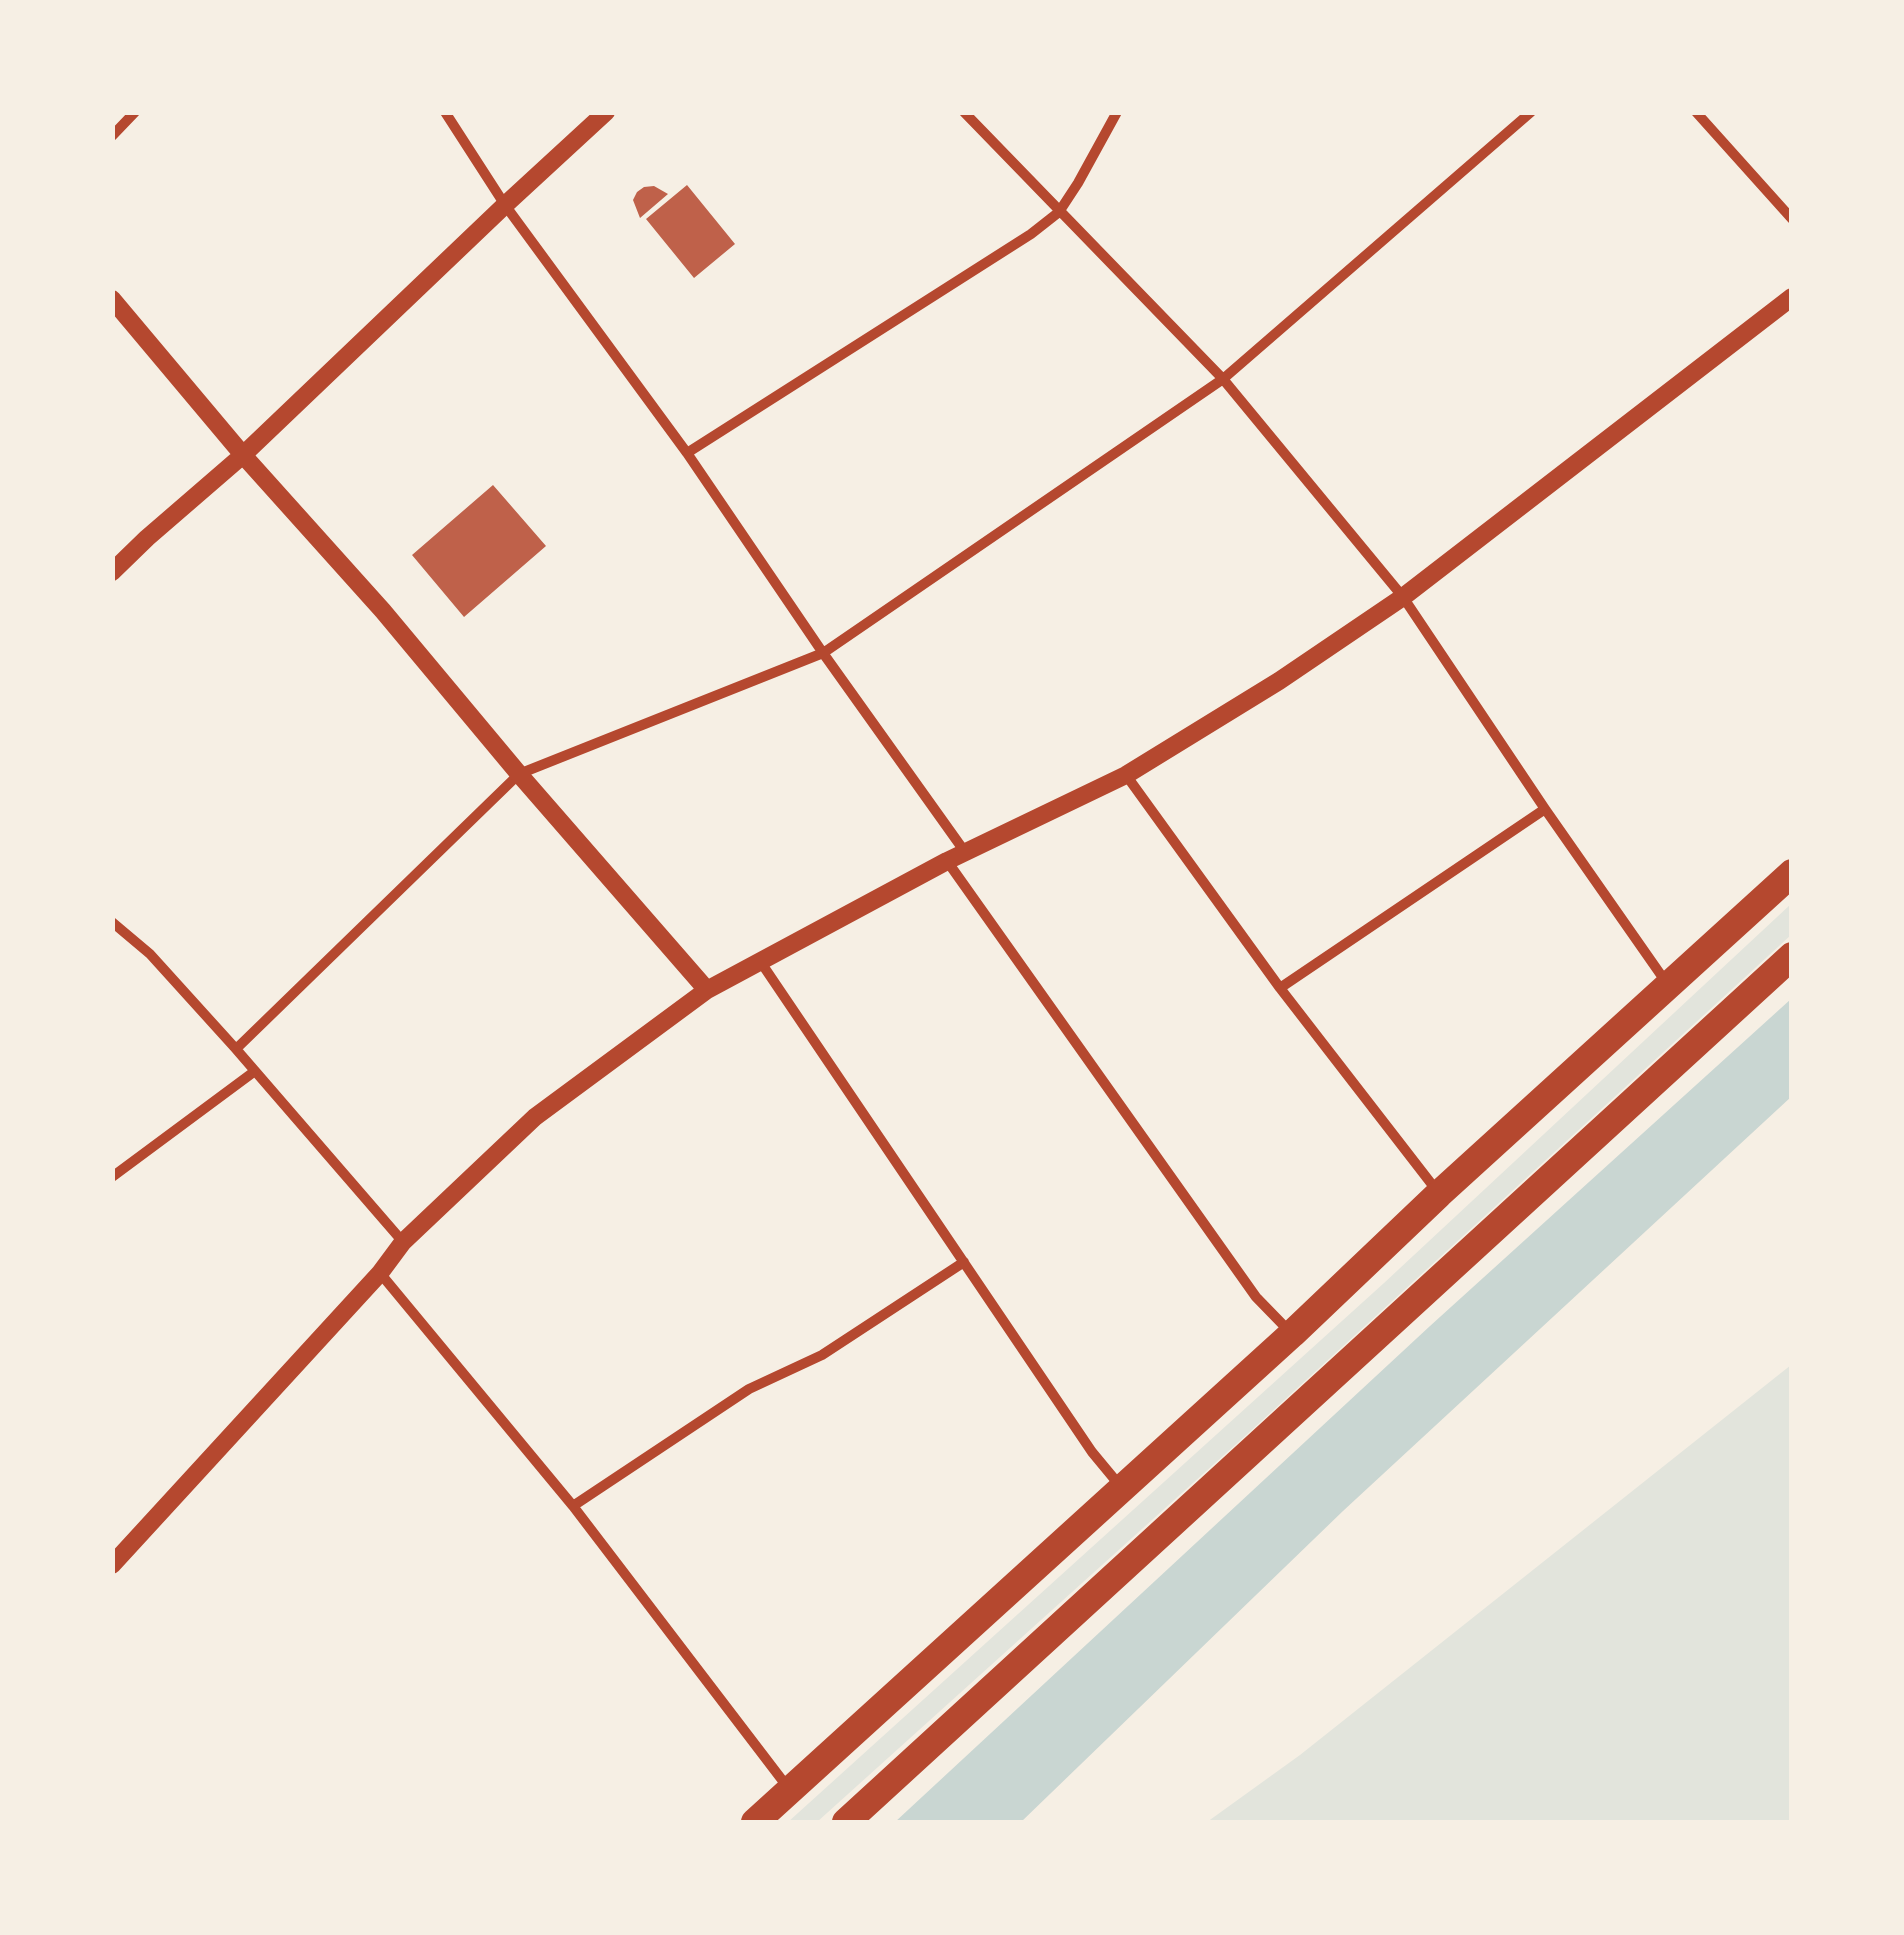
<!DOCTYPE html>
<html>
<head>
<meta charset="utf-8">
<style>
  body { margin:0 }
  #map { position:relative; width:1904px; height:1935px; overflow:hidden; background:#f6efe4; font-family:"Roboto Condensed",sans-serif }
  canvas { display:block }
  .frame { position:absolute; inset:0; border:115px solid #f6efe4; pointer-events:none }
</style>
</head>
<body>
<div id="map">
<canvas width="1904" height="1935"></canvas>
<div class="frame"></div>
</div>
<script>
const c = document.querySelector('canvas').getContext('2d');
c.lineJoin = 'round';
function paint(path, color) {
  c.fillStyle = color;
  c.fill(path, 'evenodd');
}
function shape(rows) {
  const path = new Path2D();
  for (const r of rows) {
    path.moveTo(r[0], r[1]);
    for (let i = 2; i < r.length; i += 2) path.lineTo(r[i], r[i + 1]);
  }
  return path;
}
function strokePath(path, color, width, dash) {
  c.strokeStyle = color;
  c.lineWidth = width;
  c.lineCap = dash ? 'butt' : 'round';
  c.setLineDash(dash || []);
  c.stroke(path);
}
const green = shape([
  [1791,904,1791,935,1244,1437,817,1822,788,1822,1384,1283],
  [1791,1365,1791,1822,1207,1822,1300,1755]
]);
const water = shape([
  [1791,999,1791,1097,1343,1511,1021,1822,895,1822,1430,1326]
]);
const building = shape([
  [687,185,735,244,694,278,646,219],
  [654,186,668,194,640,218,633,200,637,192,644,187],
  [493,485,546,546,464,617,412,555]
]);
const minor = shape([
  [445,112,505,205,687,453,823,653,965,852],
  [964,112,1223,379,1403,597,1545,809,1668,985],
  [1696,112,1792,219],
  [112,136,135,112],
  [687,453,1031,234,1059,212,1078,183,1117,112],
  [1126,775,1280,988,1437,1191],
  [947,861,1256,1297,1290,1332],
  [112,922,150,954,236,1049,403,1242],
  [760,961,1092,1452,1121,1487],
  [1280,988,1545,809],
  [236,1049,519,774,823,653,1223,379,1531,112],
  [112,1177,255,1071],
  [380,1273,573,1506,789,1789],
  [573,1506,749,1389,822,1355,964,1262]
]);
const tertiary = shape([
  [112,299,243,455,383,611,519,774,707,990],
  [112,572,147,538,243,455,505,205,606,112],
  [112,1565,380,1273,403,1242,535,1117,707,990,947,861,1126,775,1279,681,1403,597,1792,297]
]);
const trunk = shape([
  [755,1822,1292,1334,1439,1194,1792,873],
  [846,1822,1792,956]
]);
paint(green, '#e2e4dc');
paint(water, '#c9d6d2');
paint(building, '#bf614a');
strokePath(minor, '#b5482f', 10);
strokePath(tertiary, '#b5482f', 18);
strokePath(trunk, '#b5482f', 28);
</script>
</body>
</html>
